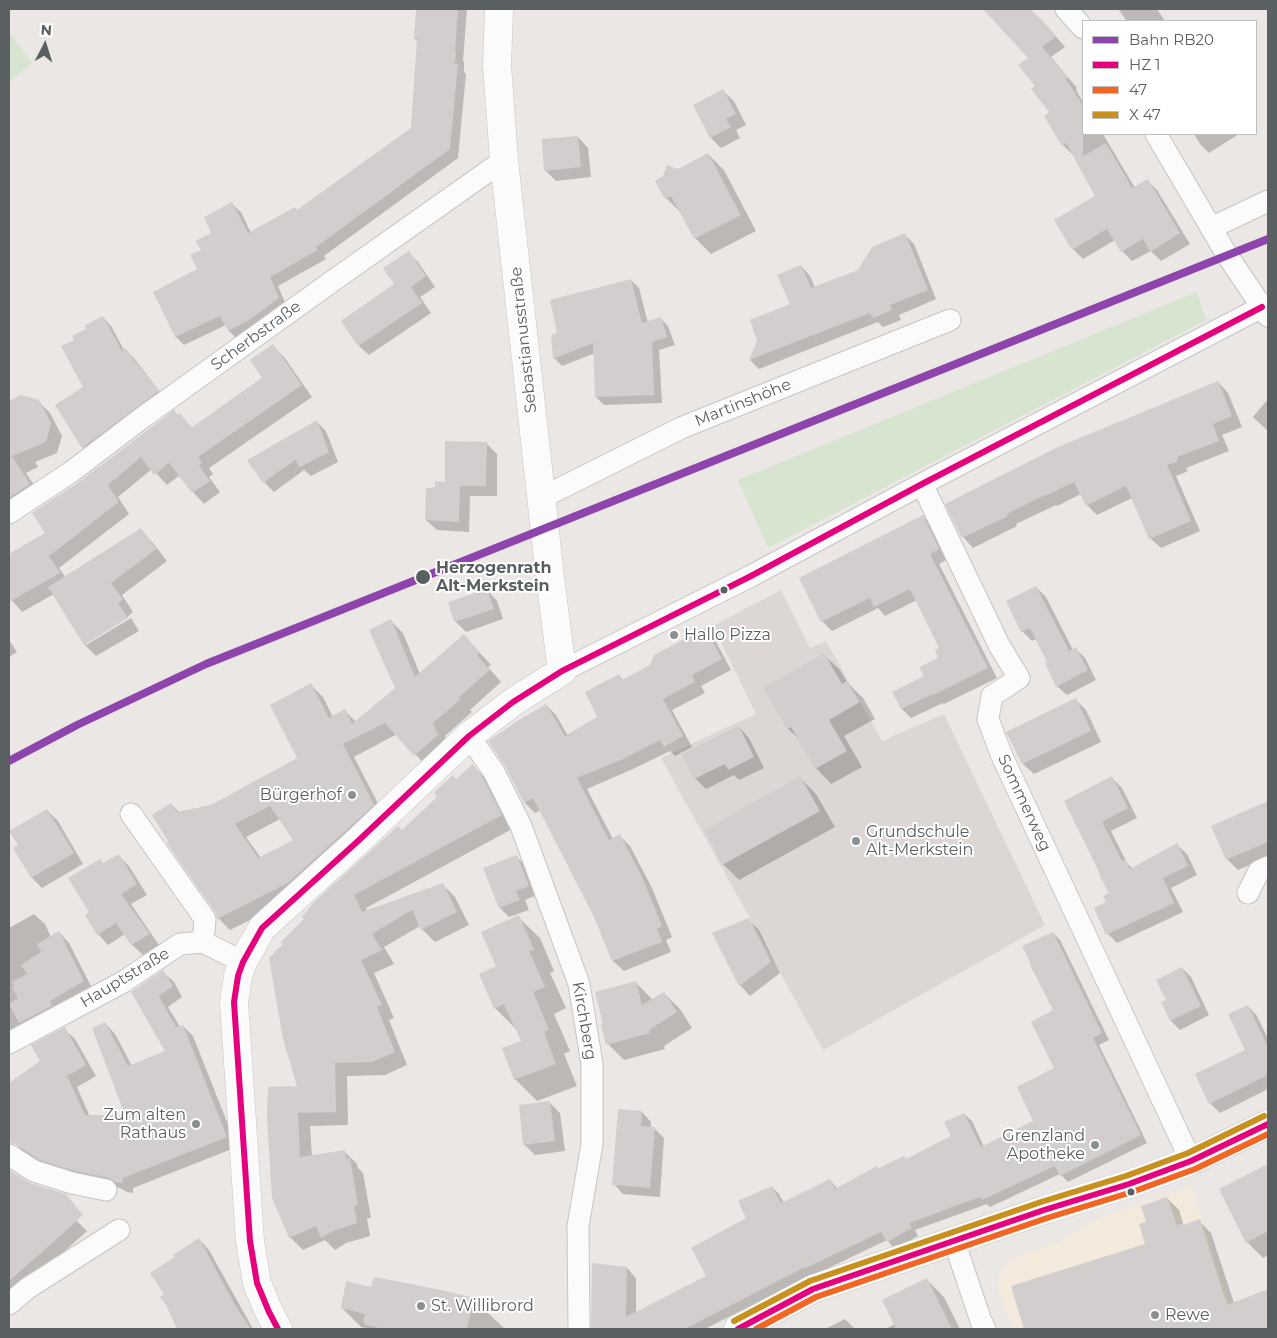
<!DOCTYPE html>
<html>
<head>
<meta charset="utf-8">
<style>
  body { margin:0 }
  #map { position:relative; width:1277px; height:1338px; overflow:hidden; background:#eae7e4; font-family:Montserrat,sans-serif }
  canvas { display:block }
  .frame { position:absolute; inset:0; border:10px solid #5a5f62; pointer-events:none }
  .legend { position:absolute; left:1082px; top:20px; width:175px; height:115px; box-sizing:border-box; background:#fff; border:1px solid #bdbfc0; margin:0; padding:6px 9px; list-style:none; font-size:15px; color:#5a5f62 }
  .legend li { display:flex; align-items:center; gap:10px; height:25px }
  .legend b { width:25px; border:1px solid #bdbfc0 }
  .north { position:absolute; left:20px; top:20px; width:50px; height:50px; -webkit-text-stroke:4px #fff; paint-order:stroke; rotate:5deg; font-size:14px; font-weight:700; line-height:20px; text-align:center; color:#5a5f62 }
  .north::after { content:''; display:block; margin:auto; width:18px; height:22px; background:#5a5f62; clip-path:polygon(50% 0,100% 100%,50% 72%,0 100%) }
</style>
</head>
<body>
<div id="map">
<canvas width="1277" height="1338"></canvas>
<div class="frame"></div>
<ul class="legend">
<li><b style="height:6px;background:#8e44ad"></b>Bahn RB20</li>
<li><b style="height:6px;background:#e5007d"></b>HZ 1</li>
<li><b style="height:6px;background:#f26522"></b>47</li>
<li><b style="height:6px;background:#c8911d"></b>X 47</li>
</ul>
<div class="north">N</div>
</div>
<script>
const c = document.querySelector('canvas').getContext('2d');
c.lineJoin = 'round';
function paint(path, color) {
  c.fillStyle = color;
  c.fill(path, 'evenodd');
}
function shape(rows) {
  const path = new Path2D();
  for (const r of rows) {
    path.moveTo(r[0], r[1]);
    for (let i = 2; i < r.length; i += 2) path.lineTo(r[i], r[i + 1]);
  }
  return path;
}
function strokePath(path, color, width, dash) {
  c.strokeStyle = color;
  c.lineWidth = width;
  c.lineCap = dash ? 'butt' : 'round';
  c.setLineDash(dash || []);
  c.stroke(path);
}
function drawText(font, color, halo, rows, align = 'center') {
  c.font = font + ' Montserrat,sans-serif';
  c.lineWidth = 4;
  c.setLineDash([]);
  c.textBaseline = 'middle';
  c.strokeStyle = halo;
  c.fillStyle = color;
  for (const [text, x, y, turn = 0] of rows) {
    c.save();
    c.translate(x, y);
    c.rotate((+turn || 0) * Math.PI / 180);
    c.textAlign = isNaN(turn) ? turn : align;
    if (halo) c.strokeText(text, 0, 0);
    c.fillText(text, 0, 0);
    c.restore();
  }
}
const commercial = shape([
  [1191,1186,1229,1303,1268,1287,1268,1329,1013,1329,998,1289,999,1275,1009,1259,1059,1242,1100,1217]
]);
const education = shape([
  [781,590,810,648,826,641,882,741,944,714,1045,925,823,1050,661,758,756,714,713,626]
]);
const green = shape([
  [9,32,32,63,9,82],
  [1197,292,1206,320,768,548,738,480]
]);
const shadow = shape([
  [418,9,467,9,463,61,464,62,464,72,466,74,458,158,324,256,326,259,278,286,287,307,237,339,229,331,226,325,184,345,176,337,199,270,203,250,212,233,232,204,241,212,251,233,298,211,412,128,418,42,415,39],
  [985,9,1029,9,1052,32,1065,47,1051,57,1077,88,1076,90,1083,102,1083,134,1103,134,1135,188,1147,180,1157,190,1190,244,1161,261,1151,251,1132,261,1122,251,1115,240,1083,259,1073,249,1097,196,1073,155,1063,145,1051,113,1037,86,1029,58],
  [1118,9,1157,9,1165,21,1127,21],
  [723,91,734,101,746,125,736,130,740,138,721,148,711,138],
  [1194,134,1239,134,1209,153,1200,144],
  [578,137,588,148,591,177,556,181,545,170],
  [708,154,724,170,756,231,711,254,695,238,682,214,666,198,678,170],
  [905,235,914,244,936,299,899,315,901,320,883,327,878,322,759,369,750,360,759,341,791,305,801,266,810,276,815,287,859,271],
  [408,252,418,262,435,287,420,297,431,313,369,355,359,346,343,322,396,285],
  [631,280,639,288,648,323,660,318,668,326,675,345,659,350,662,403,604,405,596,397,595,353,562,366,554,358,559,334],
  [103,317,111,326,124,350,125,349,134,358,166,400,92,456,83,447,84,387,75,341],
  [273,346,284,357,312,397,209,468,213,474,209,477,220,492,204,504,193,492,180,475,167,485,152,469,118,497,129,514,59,568,66,578,140,530,152,542,167,561,122,595,133,612,129,615,129,616,86,643,86,645,131,618,139,631,96,656,85,645,54,594,22,612,9,597,9,556,47,533,180,415,193,429,264,379],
  [1218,382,1228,393,1242,427,1222,435,1229,451,1186,468,1188,471,1176,476,1200,531,1161,548,1150,538,1132,498,1097,515,1087,505,1081,494,1057,506,1056,505,1016,524,1017,526,973,548,963,537],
  [21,397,38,401,50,413,62,436,57,453,35,462,38,467,26,473,41,496,9,517,9,402],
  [1268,399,1268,431,1253,417],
  [316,421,326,431,338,462,311,476,304,470,274,492,264,482],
  [486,443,497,454,497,496,470,496,469,532,437,530,426,520,436,488,446,483],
  [923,516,932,526,948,559,939,564,997,678,944,704,943,703,911,718,902,709,893,692,925,676,940,658,941,649,917,600,885,616,878,608,832,631,822,621,801,578],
  [1036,587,1046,597,1073,650,1076,649,1085,658,1096,680,1067,695,1057,686,1048,662,1036,639,1032,641,1022,631],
  [487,590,497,601,503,619,466,632,455,621],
  [391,621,403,633,420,674,464,636,491,665,488,667,501,682,470,710,472,712,445,736,449,748,427,767,397,734,354,757,385,817,301,895,230,930,218,918,216,911,169,841,171,804,180,813,211,806,299,759,311,685,323,697,333,717,345,711,356,722,396,689],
  [280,819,295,840,261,858,246,837],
  [705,629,715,640,731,670,701,686,705,693,672,710,692,747,675,756,670,751,633,769,587,789,613,839,620,836,630,846,652,888,672,937,666,940,671,952,624,971,613,961,595,916,541,810,535,813,525,803,546,705,556,715,568,736,598,718,619,675,624,681,651,666],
  [9,640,17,652,9,657],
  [824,655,840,670,847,682,863,698,875,719,844,736,862,767,831,784,816,768,800,740,788,729],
  [1075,699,1086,710,1101,742,1034,774,1023,764,1008,732],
  [739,727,749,738,764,768,739,780,734,775,706,789,695,778],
  [473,766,486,779,514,828,366,908,368,912,442,884,455,897,469,925,435,942,422,929,420,926,384,947,394,964,374,973,394,1018,389,1020,407,1065,385,1075,347,1076,348,1125,310,1126,312,1157,344,1151,357,1164,358,1168,363,1173,371,1218,367,1218,370,1236,346,1243,335,1250,325,1240,303,1250,290,1237,298,1088,270,959,402,831],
  [800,778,816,794,835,827,739,880,723,864,706,830],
  [1112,778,1122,788,1137,818,1111,831,1127,863,1133,869,1177,845,1187,854,1197,875,1171,888,1183,912,1117,943,1108,934,1108,902,1111,894,1066,801],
  [1268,802,1268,857,1238,870,1228,860,1213,826],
  [47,810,58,821,83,864,42,888,32,878,19,846],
  [118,855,129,866,147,895,131,904,159,945,143,955,132,945,125,934,108,945,98,934,104,864],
  [517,857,526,866,537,895,525,900,529,910,509,917,500,908],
  [34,914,45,924,51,937,59,932,69,943,94,992,9,1041,9,928],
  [518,917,540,938,554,971,550,973,566,1008,554,1014,570,1051,564,1054,577,1086,537,1101,515,1079,522,1042,517,1030,495,1008,498,966],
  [749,920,759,930,780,973,750,996,740,985,713,934],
  [1053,933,1060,940,1109,1040,1099,1045,1147,1143,1068,1182,1060,1174,990,1207,987,1204,915,1230,918,1236,895,1249,887,1240,814,1275,813,1274,705,1329,648,1329,639,1312,707,1277,748,1218,772,1187,779,1194,784,1203,830,1180,838,1189,879,1170,906,1160,953,1137,964,1114,972,1121,984,1147,1035,1122,1055,1069],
  [1182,968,1191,977,1209,1015,1180,1030,1171,1021,1167,1000],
  [163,972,174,982,182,997,168,1007,180,1027,183,1026,193,1036,237,1147,133,1188,133,1193,127,1192,120,1188,87,1181,51,1170,26,1154,15,1143,9,1134,9,1081,10,1084,41,1062,64,1029,75,1039,96,1076,77,1087,90,1117,127,1116,105,1023,115,1034,132,1066,167,1052,133,992],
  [635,982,651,998,652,1000,664,993,680,1009,692,1028,664,1046,665,1049,624,1060,608,1044],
  [1248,1006,1257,1016,1268,1039,1268,1089,1220,1113,1210,1103,1247,1050],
  [550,1103,560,1113,565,1151,535,1155,524,1144],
  [642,1112,651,1122,651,1128,654,1128,664,1138,660,1197,623,1194,614,1184],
  [1268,1166,1268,1255,1263,1258,1247,1242,1220,1190],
  [9,1171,77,1221,87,1231,10,1300,9,1298],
  [1167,1198,1179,1210,1184,1226,1199,1221,1211,1233,1234,1303,1268,1290,1268,1329,1025,1329,1012,1287,1147,1245,1148,1223],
  [199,1239,209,1250,253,1329,179,1329,167,1304,166,1294],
  [593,1265,627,1268,636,1278,636,1315,644,1323,643,1329,593,1329],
  [927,1280,944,1297,960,1329,885,1329,895,1324],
  [372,1288,473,1299,505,1329,370,1329,361,1327,342,1308],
  [845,1319,855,1329,825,1329]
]);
const building = shape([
  [416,9,458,9,455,52,456,52,455,64,458,64,450,149,316,247,318,250,270,277,279,298,249,320,228,331,220,316,175,337,153,292,197,269,190,255,201,250,195,241,211,233,204,217,232,202,248,233,295,207,297,210,411,128,417,39,414,39],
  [983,9,1030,9,1043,21,1056,36,1042,47,1068,78,1066,79,1083,106,1083,156,1106,143,1132,188,1148,179,1180,233,1150,252,1143,239,1121,252,1107,229,1072,250,1054,220,1095,196,1066,143,1062,146,1044,116,1049,112,1031,89,1035,86,1018,65,1028,58],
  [723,89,736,114,726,119,731,127,710,138,693,105],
  [578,136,581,167,544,171,542,139],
  [708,153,741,215,694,239,671,196,665,199,655,181,663,176,667,165,678,169],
  [905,233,928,290,890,305,892,310,873,318,870,313,749,360,757,341,750,320,790,304,777,275,801,265,811,288,858,270,872,247],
  [409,251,426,276,411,287,422,303,358,346,341,321,394,284,383,268],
  [631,279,642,323,661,317,667,337,652,342,654,395,595,397,593,343,553,359,551,335,557,333,550,300],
  [103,316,122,351,125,348,159,391,82,448,55,405,83,387,61,346,74,340,72,336,86,329,84,326],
  [273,344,302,385,198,457,202,463,199,465,210,481,192,493,169,463,154,475,141,457,108,485,119,502,49,556,60,573,9,602,9,554,45,533,32,513,79,482,174,410,178,415,180,413,191,428,262,378,250,360],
  [1218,381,1232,416,1213,424,1219,441,1177,457,1178,461,1167,465,1191,521,1149,539,1126,486,1086,506,1074,482,1045,496,1045,495,1007,514,1008,516,962,538,945,504,1058,447],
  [21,395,39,400,51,423,46,442,12,456,30,484,9,498,9,401],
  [317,420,329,452,300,467,295,460,263,483,247,460],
  [445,441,487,442,486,486,460,486,459,522,425,520,426,488,435,487,435,481,445,482],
  [923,515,939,549,930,554,988,668,933,695,933,694,901,709,892,692,924,676,919,667,938,658,935,650,939,648,910,589,874,607,870,598,821,622,799,578],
  [141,528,156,549,111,583,123,600,118,603,128,618,84,645,48,587],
  [1036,586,1069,651,1076,647,1088,670,1056,687,1045,663,1047,662,1030,628,1021,632,1006,601],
  [487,589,494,609,454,622,448,602],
  [391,619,415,677,464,634,479,652,477,655,490,670,459,697,461,699,433,723,438,735,414,756,385,723,343,744,374,805,288,883,217,919,215,912,166,842,168,841,152,815,171,803,177,812,211,805,297,758,270,705,311,683,329,718,345,709,352,724,395,688,369,630],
  [270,806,293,840,258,858,235,824],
  [705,628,722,659,692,675,695,682,663,699,683,736,664,747,660,740,623,759,577,778,609,840,620,834,642,877,662,926,657,929,662,942,612,961,594,917,533,798,524,803,505,766,488,741,519,720,546,704,565,736,597,717,585,692,619,674,622,680,650,665,654,655],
  [824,653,842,684,847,681,860,702,829,720,847,751,815,769,791,727,787,729,763,688],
  [1076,698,1091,731,1022,764,1006,732],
  [739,726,754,757,728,770,725,764,694,779,682,754],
  [473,764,483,778,502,815,354,895,362,912,443,883,457,912,421,930,412,910,372,934,382,950,361,960,382,1005,377,1007,395,1052,372,1062,335,1063,336,1112,298,1113,300,1157,345,1150,346,1159,350,1158,358,1205,354,1206,357,1223,333,1231,321,1238,316,1226,289,1238,272,1198,267,1117,268,1087,297,1086,283,1039,269,958,283,944,281,942,304,919,302,917,313,903,398,826,402,830,437,797,434,792,453,775,456,779],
  [800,776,820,811,722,865,705,830],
  [1112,776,1128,808,1102,822,1122,861,1125,860,1130,869,1177,843,1188,866,1163,878,1174,903,1106,935,1094,908,1106,902,1103,896,1109,893,1099,875,1100,874,1064,801],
  [1268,801,1268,842,1226,860,1211,826],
  [47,809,74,853,31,878,13,848,18,845,9,831],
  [119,854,137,884,121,894,150,934,131,945,116,923,97,935,85,915,89,912,68,878,100,859,103,863],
  [517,855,529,886,516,891,520,900,499,908,483,868],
  [519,915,534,950,529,951,545,987,533,992,549,1030,544,1032,556,1064,514,1080,502,1048,521,1041,504,1004,494,1009,479,974,496,966,481,932],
  [749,918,771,962,739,986,712,933],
  [59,931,84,981,50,1001,52,1006,19,1023,9,1004,18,998,12,988,14,986,12,982,27,974,21,965,41,952,37,944],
  [1053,932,1102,1033,1093,1038,1141,1135,1060,1176,1055,1166,982,1200,980,1197,909,1223,912,1228,887,1242,881,1232,806,1268,805,1267,685,1329,591,1329,592,1263,627,1267,626,1317,706,1276,691,1248,746,1218,738,1201,772,1186,781,1203,830,1179,835,1189,877,1166,879,1168,904,1156,906,1159,951,1136,944,1122,964,1113,981,1147,1033,1121,1017,1087,1054,1068,1031,1022,1053,1010,1029,963,1030,962,1022,946],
  [1182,967,1201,1006,1170,1021,1161,1002,1166,1000,1156,980],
  [163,970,173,986,159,996,176,1027,183,1025,227,1137,123,1178,123,1183,115,1182,109,1178,75,1171,39,1160,16,1144,9,1143,9,1083,40,1061,31,1045,65,1027,86,1065,67,1076,85,1115,125,1115,92,1028,105,1022,128,1066,165,1051,131,992],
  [636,981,642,1005,664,992,677,1012,649,1030,650,1033,606,1045,601,1025,603,1024,595,992],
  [1248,1005,1268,1047,1268,1075,1209,1104,1195,1074,1245,1050,1228,1014],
  [550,1101,555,1141,523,1145,519,1105],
  [618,1109,642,1111,641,1126,655,1127,650,1188,612,1185],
  [1268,1164,1268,1231,1246,1243,1219,1189],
  [9,1170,30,1183,66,1194,83,1215,49,1246,9,1281],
  [1167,1197,1177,1225,1183,1223,1183,1225,1200,1219,1227,1305,1268,1289,1268,1329,1024,1329,1011,1286,1145,1244,1139,1224,1146,1222,1141,1206],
  [199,1238,236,1307,251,1329,177,1329,166,1305,160,1297,164,1294,150,1273,175,1257,173,1255],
  [375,1277,441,1290,474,1298,467,1329,386,1329,365,1325,365,1323,363,1322,365,1314,341,1308,346,1281,371,1287,373,1278,375,1279],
  [927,1278,952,1329,896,1329,882,1300]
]);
const street = shape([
  [1066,9,1083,28],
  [1156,134,1227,255,1268,316],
  [1211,228,1268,201],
  [922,484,999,645,1019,678,992,696,988,719,1001,754,1191,1161],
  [541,498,681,428,950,320],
  [9,513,71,472,142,418,334,280,504,160],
  [562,671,751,576,922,484,1262,307,1268,305],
  [469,736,494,772,521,826,579,984,592,1064,592,1144,578,1226,579,1329],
  [131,814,205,919,203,942],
  [1248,893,1259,871,1268,867],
  [9,1043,123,982,180,944,203,942,243,962],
  [9,1155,34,1171,72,1183,106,1190],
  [954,1241,981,1321,985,1329],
  [9,1304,28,1288,119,1230]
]);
const secondary = shape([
  [278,1329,269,1312,257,1283,250,1241,234,1002,238,976,243,962,262,928,358,841,469,736,513,702,562,671,550,577,504,160,497,65,499,9],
  [738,1329,813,1289,1044,1210,1129,1184,1191,1161,1268,1124]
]);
const bus1 = shape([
  [278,1329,269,1312,257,1283,250,1241,234,1002,238,976,243,962,262,928,358,841,469,736,513,702,562,671,751,576,922,484,1262,307],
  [738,1329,813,1289,1044,1210,1129,1184,1191,1161,1268,1124]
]);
const bus2 = shape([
  [756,1329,816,1297,1047,1218,1132,1192,1195,1169,1268,1134]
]);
const bus3 = shape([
  [734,1321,810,1281,1041,1202,1126,1176,1188,1153,1264,1116]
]);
const rail1 = shape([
  [9,761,77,725,206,664,1268,239]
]);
const markers = [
  [423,577,8,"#5a5f62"],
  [724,590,4.5,"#5a5f62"],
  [674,635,5,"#8c8f90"],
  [352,795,5,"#8c8f90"],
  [856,841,5,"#8c8f90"],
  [196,1124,5,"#8c8f90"],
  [1095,1145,5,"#8c8f90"],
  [1131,1192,4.5,"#5a5f62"],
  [421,1306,5,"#8c8f90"],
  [1155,1315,5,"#8c8f90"]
];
const streetNames = [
  ["Scherbstraße",256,336,-36],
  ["Sebastianusstraße",524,340,-96],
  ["Martinshöhe",743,403,-22],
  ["Sommerweg",1024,803,65],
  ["Hauptstraße",125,978,-31],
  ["Kirchberg",584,1021,80]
];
const stopNames = [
  ["Herzogenrath",436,568],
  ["Alt-Merkstein",436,586]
];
const poiNames = [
  ["Hallo Pizza",684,635],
  ["Bürgerhof",342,795,"right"],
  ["Grundschule",866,832],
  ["Alt-Merkstein",866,850],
  ["Zum alten",186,1115,"right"],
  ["Rathaus",186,1133,"right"],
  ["Grenzland",1085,1136,"right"],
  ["Apotheke",1085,1154,"right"],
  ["St. Willibrord",431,1306],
  ["Rewe",1165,1315]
];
paint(commercial, '#f3eadd');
paint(education, '#dcd7d4');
paint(green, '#d6e4d0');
paint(shadow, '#0003');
paint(building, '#d1cecd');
strokePath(street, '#c6c5c4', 23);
strokePath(secondary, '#c6c6c5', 29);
strokePath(street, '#fcfbfb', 21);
strokePath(secondary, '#fcfbfb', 28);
strokePath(bus1, '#e5007d', 6);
strokePath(bus2, '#f26522', 6);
strokePath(bus3, '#c8911d', 6);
strokePath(rail1, '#8e44ad', 8);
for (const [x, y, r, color] of markers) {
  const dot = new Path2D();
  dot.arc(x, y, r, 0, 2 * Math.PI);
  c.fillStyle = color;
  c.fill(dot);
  strokePath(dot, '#fff', 2);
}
drawText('16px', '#5a5f62', '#fff', streetNames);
drawText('bold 16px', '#5a5f62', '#fff', stopNames, 'left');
drawText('16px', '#5a5f62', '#fff', poiNames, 'left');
</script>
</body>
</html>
